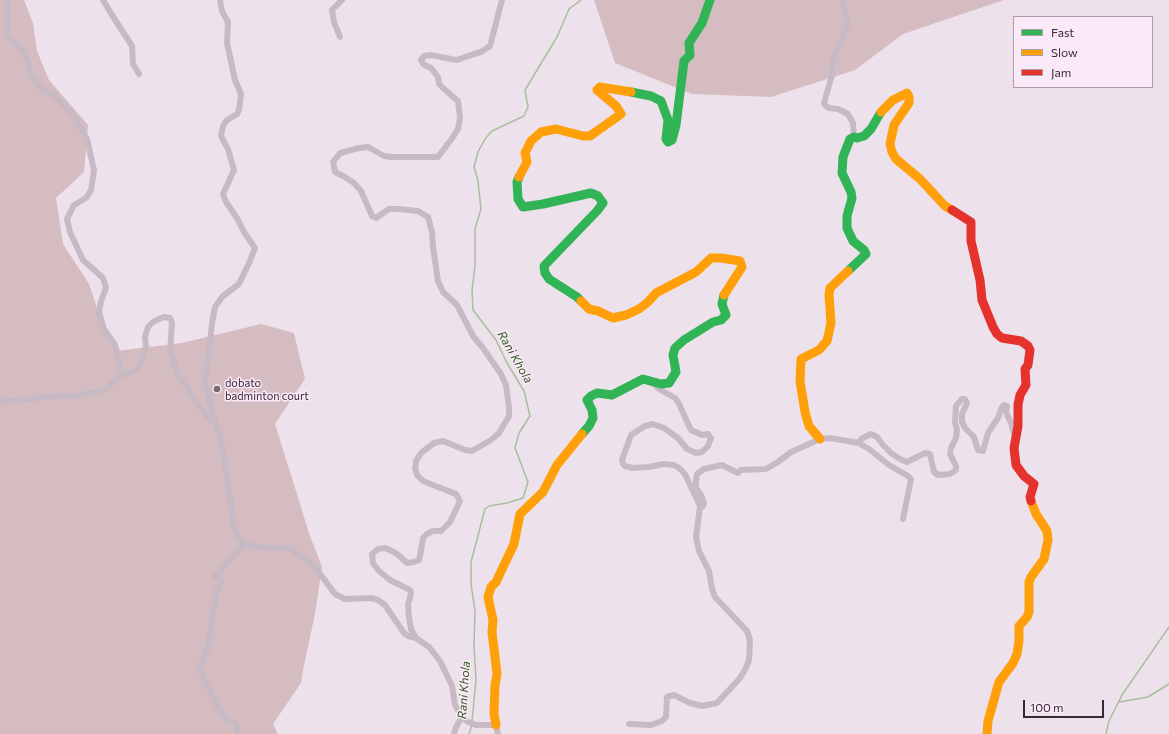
<!DOCTYPE html>
<html>
<head>
<meta charset="utf-8">
<style>
  body { margin:0 }
  #map { position:relative; width:1169px; height:734px; overflow:hidden; background:#ede2eb; font-family:Commissioner,sans-serif }
  canvas { display:block }
  .legend { position:absolute; left:1013px; top:16px; width:140px; height:72px; box-sizing:border-box; background:#fae9f6; border:1px solid #ac9caa; margin:0; padding:5px 7px; list-style:none; font-size:12px; color:#382938 }
  .legend li { display:flex; align-items:center; gap:8px; height:20px }
  .legend b { width:20px; border:1px solid #ac9caa }
  .scale { position:absolute; left:1023px; top:700px; width:81px; height:18px; box-sizing:border-box; border:2px solid #382938; border-top:0; padding-left:5px; font-size:12px; line-height:14px; white-space:nowrap; color:#382938; -webkit-text-stroke:3px #fae9f6; paint-order:stroke }
</style>
</head>
<body>
<div id="map">
<canvas width="1169" height="734"></canvas>
<ul class="legend">
<li><b style="height:5px;background:#30b455"></b>Fast</li>
<li><b style="height:5px;background:#ff9f0a"></b>Slow</li>
<li><b style="height:5px;background:#e5322d"></b>Jam</li>
</ul>
<div class="scale">100 m</div>
</div>
<script>
const c = document.querySelector('canvas').getContext('2d');
c.lineJoin = 'round';
function paint(path, color) {
  c.fillStyle = color;
  c.fill(path, 'evenodd');
}
function shape(rows) {
  const path = new Path2D();
  for (const r of rows) {
    path.moveTo(r[0], r[1]);
    for (let i = 2; i < r.length; i += 2) path.lineTo(r[i], r[i + 1]);
  }
  return path;
}
function strokePath(path, color, width, dash) {
  c.strokeStyle = color;
  c.lineWidth = width;
  c.lineCap = dash ? 'butt' : 'round';
  c.setLineDash(dash || []);
  c.stroke(path);
}
function drawText(font, color, halo, rows, align = 'center') {
  c.font = font + ' Commissioner,sans-serif';
  c.lineWidth = 3;
  c.setLineDash([]);
  c.textBaseline = 'middle';
  c.strokeStyle = halo;
  c.fillStyle = color;
  for (const [text, x, y, turn = 0] of rows) {
    c.save();
    c.translate(x, y);
    c.rotate((+turn || 0) * Math.PI / 180);
    c.textAlign = isNaN(turn) ? turn : align;
    if (halo) c.strokeText(text, 0, 0);
    c.fillText(text, 0, 0);
    c.restore();
  }
}
const green = shape([
  [0,0,24,0,33,23,37,51,49,80,88,125,84,172,56,198,63,244,89,284,99,314,116,351,182,343,261,324,294,333,305,379,275,424,310,536,322,567,315,614,303,670,301,683,273,724,278,734,0,734],
  [594,0,1004,0,903,34,855,70,771,97,692,94,615,63]
]);
const stream = shape([
  [1119,702,1148,697,1169,684],
  [472,721,476,680,474,645,475,611,471,584,471,562,485,509,489,506,507,503,523,498,528,482,515,448,519,433,530,416,524,391,507,363,496,340,473,310,472,290,475,266,475,229,481,209,478,181,474,167,478,152,485,139,492,131,524,116,528,107,525,90,557,37,569,9,581,0],
  [469,734,472,725],
  [1106,734,1109,721,1122,695,1169,627]
]);
const street = shape([
  [8,0,7,35,21,49,28,62,31,74,41,89,55,96,74,116,87,139,94,170,91,190,86,198,74,205,67,219,70,232,83,260,103,278,106,288,101,301,99,312,104,329,115,345,120,365,120,376],
  [103,0,112,15,132,46,133,64,139,74],
  [842,0,848,23,832,64,832,75,824,103,826,106,829,108,838,109,848,114,853,123,854,137],
  [340,37,334,22,332,10,342,0],
  [653,383,659,389,675,398,678,402,691,430,702,435,708,434,711,438,708,446,702,452,696,453,687,449,678,438,664,428,653,424,645,426,631,435,622,460,623,464,625,466,632,468,649,467,663,464,674,465,679,468,685,474,700,506,702,507,704,504,701,495,696,488,696,480,697,474,704,469,722,465,738,473,741,470,766,469,778,462,791,452,820,439,830,438,859,443,869,449,889,465,908,476,911,479,903,519],
  [0,402,45,397,74,396,98,392,107,388,120,376,136,370,139,367,146,347,145,337,148,327,153,322,159,319,164,317,170,318,172,323,170,352,177,373,204,413,215,422,220,433,234,526,237,535,244,545,273,548,290,548,315,567,335,594,345,599,371,598,378,600,385,605,404,633,408,636,416,638,429,647,440,661,452,686,455,705,462,717,468,722,476,725,496,725,498,734],
  [215,422,205,383,212,324,215,307,223,296,239,284,249,263,255,248,244,232,237,218,226,202,223,194,234,170,228,149,221,136,223,126,226,121,237,114,239,110,241,94,235,80,227,43,228,22,222,11,220,0],
  [859,443,861,439,871,434,877,437,883,445,892,454,902,460,907,462,925,453,930,454,934,472,938,475,950,474,956,470,956,466,950,454,951,448,956,438,957,430,955,422,956,406,962,399,965,399,967,403,962,414,962,422,965,428,974,437,978,450,983,451,988,433,998,418,1002,407,1004,405,1007,406,1006,412,1011,423,1015,437],
  [416,638,411,629,409,617,408,604,411,594,410,590,390,580,379,571,373,563,372,554,378,549,385,548,396,553,407,563,414,562,419,560,420,556,423,538,427,534,433,531,441,531,450,522,460,501,456,494,423,481,417,475,415,468,416,461,421,453,434,443,443,441,465,450,472,451,491,440,499,433,509,416,509,407,506,385,501,374,483,348,473,336,457,305,443,292,438,281,433,247,432,232,428,217,418,211,398,209,389,209,376,218,372,216,361,191,354,183,345,177,335,172,333,162,340,153,359,148,368,147,384,156,391,157,438,157,453,137,458,129,460,118,458,101,443,88,439,84,438,77,431,68,423,64,421,60,424,56,431,55,451,59,457,60,474,54,481,52,490,46,491,42,502,0],
  [629,724,651,725,662,721,666,717,667,697,674,695,690,703,702,706,717,703,740,678,746,668,749,660,750,640,747,631,715,597,712,589,709,571,699,551,696,537,700,506],
  [236,734,238,732,236,724,227,720,219,709,199,669,208,647,216,593,221,582,215,576,244,545],
  [454,734,456,727,462,717]
]);
const fast = shape([
  [631,92,651,96,661,101,668,120,666,139,668,142,672,140,676,125,684,61,690,55,689,43,702,23,710,0],
  [519,177,517,182,518,199,523,207,543,204,591,193,598,196,603,203,597,211,544,266,545,273,549,279,577,297,581,301],
  [848,271,866,254,864,250,853,241,847,228,847,216,852,198,851,192,842,173,843,157,850,139,854,137,857,138,864,136,871,129,881,112],
  [582,434,589,426,593,418,592,410,587,400,591,396,597,393,612,395,643,379,661,384,669,383,676,372,673,355,675,348,684,340,713,322,721,320,726,315,722,304,724,295]
]);
const slow = shape([
  [881,112,893,100,907,93,909,97,909,103,894,125,890,144,892,152,896,159,920,179,945,206,952,210],
  [519,177,527,162,525,153,531,141,541,132,556,129,583,136,590,136,621,114,616,106,597,90,600,87,631,92],
  [581,301,589,309,598,311,613,318,626,315,639,309,648,302,656,293,696,272,711,258,721,258,740,261,742,267,724,295],
  [820,439,809,426,805,412,800,381,801,359,819,350,827,341,831,323,829,295,830,288,848,271],
  [496,725,494,714,495,685,497,674,492,632,493,620,488,597,491,587,496,582,514,544,520,514,543,492,557,465,582,434],
  [987,734,988,721,999,682,1013,663,1017,654,1019,641,1019,626,1027,617,1029,612,1029,582,1031,577,1044,559,1048,540,1047,531,1036,514,1031,501]
]);
const jam = shape([
  [952,210,971,222,971,241,980,280,982,300,993,327,997,334,1002,338,1021,341,1028,346,1030,350,1028,365,1025,369,1026,385,1020,395,1018,405,1018,426,1014,448,1016,465,1024,476,1034,484,1030,497,1031,501]
]);
const markers = [
  [217,389,4,"#776a77"]
];
const poiNames = [
  ["dobato",225,383],
  ["badminton court",225,396]
];
const waterNames = [
  ["Rani Khola",515,357,60],
  ["Rani Khola",464,690,-86]
];
paint(green, '#d5bcc0');
strokePath(stream, '#a8bf9d', 1.5);
strokePath(street, '#c7bac5', 6);
strokePath(fast, '#30b455', 9);
strokePath(slow, '#ff9f0a', 9);
strokePath(jam, '#e5322d', 9);
for (const [x, y, r, color] of markers) {
  const dot = new Path2D();
  dot.arc(x, y, r, 0, 2 * Math.PI);
  c.fillStyle = color;
  c.fill(dot);
  strokePath(dot, '#fae9f6', 1.5);
}
drawText('11px', '#382938', '#fae9f6', poiNames, 'left');
drawText('italic 12px', '#2c5a1e', '#fae9f6', waterNames);
</script>
</body>
</html>
